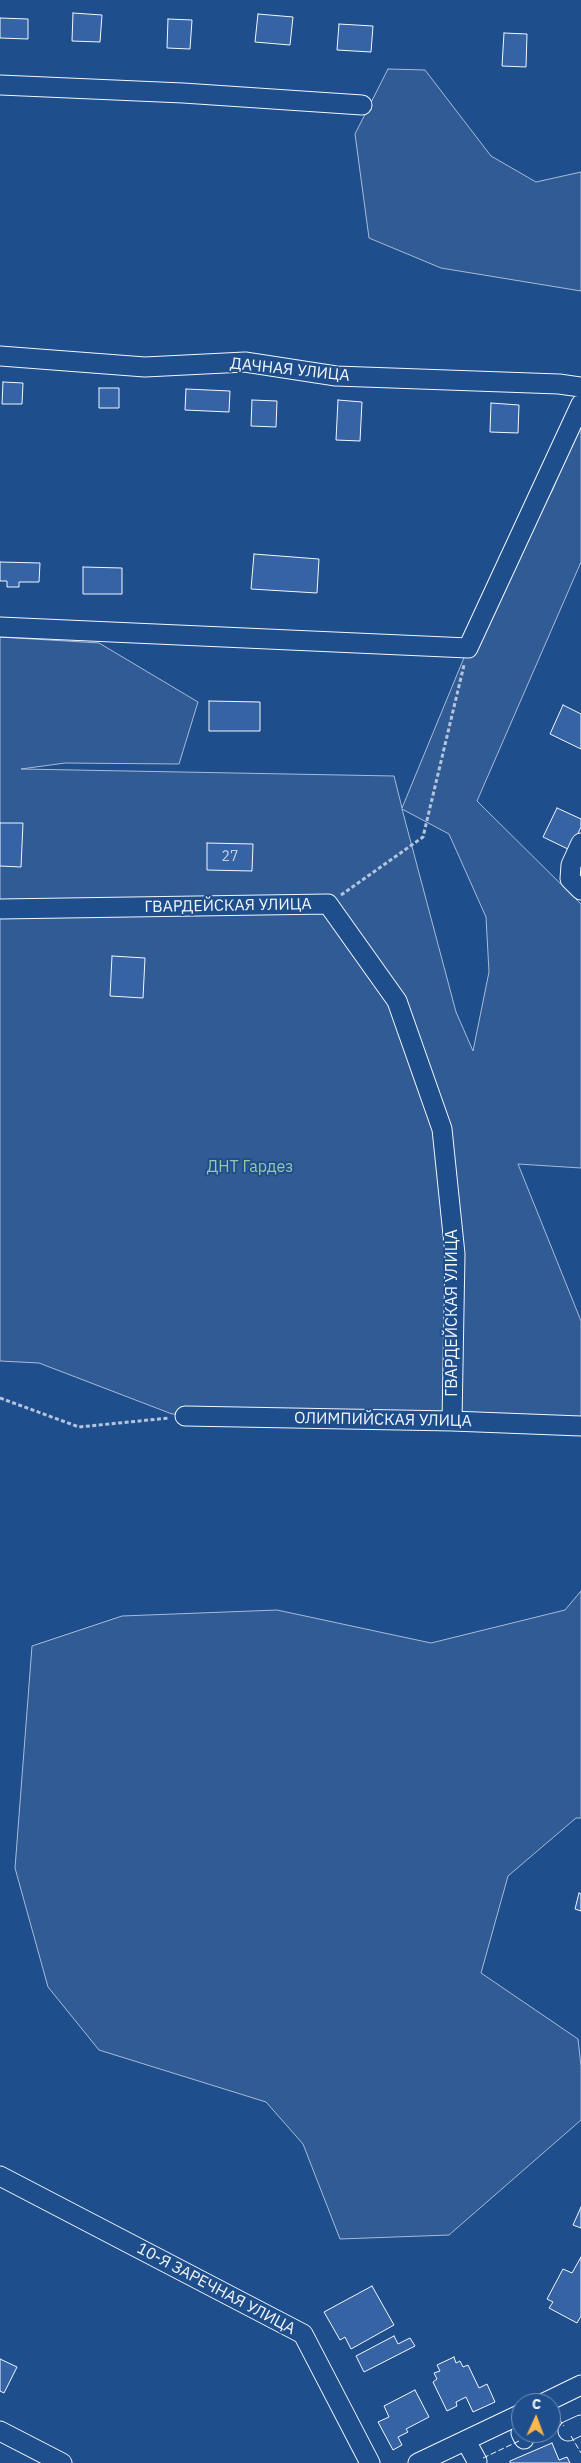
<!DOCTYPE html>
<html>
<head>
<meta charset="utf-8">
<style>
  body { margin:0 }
  #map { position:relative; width:581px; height:2463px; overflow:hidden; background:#1f4e8c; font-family:"IBM Plex Sans",sans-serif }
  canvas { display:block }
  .north { position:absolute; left:511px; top:2393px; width:50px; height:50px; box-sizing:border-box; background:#1f4e8c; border:1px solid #7391ba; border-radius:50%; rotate:2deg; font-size:14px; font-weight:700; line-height:20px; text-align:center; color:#f2f6ff }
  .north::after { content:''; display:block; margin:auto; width:18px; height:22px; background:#ffb74d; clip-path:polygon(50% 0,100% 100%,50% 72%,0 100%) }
</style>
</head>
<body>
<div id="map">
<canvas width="581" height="2463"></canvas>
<div class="north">С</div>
</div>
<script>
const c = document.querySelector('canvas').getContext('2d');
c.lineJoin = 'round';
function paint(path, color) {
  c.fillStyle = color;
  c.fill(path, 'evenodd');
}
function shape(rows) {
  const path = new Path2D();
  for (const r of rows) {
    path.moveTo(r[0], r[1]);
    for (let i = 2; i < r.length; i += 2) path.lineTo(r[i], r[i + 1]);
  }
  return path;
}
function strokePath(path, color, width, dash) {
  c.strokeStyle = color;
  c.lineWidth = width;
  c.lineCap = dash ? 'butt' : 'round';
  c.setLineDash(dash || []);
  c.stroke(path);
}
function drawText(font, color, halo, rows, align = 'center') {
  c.font = font + ' "IBM Plex Sans",sans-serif';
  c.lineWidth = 4;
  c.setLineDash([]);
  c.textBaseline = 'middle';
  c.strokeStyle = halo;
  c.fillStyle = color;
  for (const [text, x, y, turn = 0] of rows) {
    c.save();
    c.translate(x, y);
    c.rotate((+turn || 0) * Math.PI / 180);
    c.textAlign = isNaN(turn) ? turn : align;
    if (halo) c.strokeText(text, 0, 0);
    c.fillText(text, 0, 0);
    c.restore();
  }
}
const built = shape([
  [388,69,425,70,491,156,536,182,581,172,581,291,441,268,369,238,355,134,388,69],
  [581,417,581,562,477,801,581,904,581,1168,518,1164,581,1321,581,1424,172,1414,39,1363,0,1361,0,637,99,643,198,702,179,764,65,763,21,769,394,776,402,808,468,648,553,489,581,417],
  [402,809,449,834,486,917,489,972,473,1051,456,1012,402,809],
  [581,1591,581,1818,576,1818,508,1876,481,1973,578,2039,581,2066,581,2120,449,2235,340,2239,303,2144,266,2102,99,2050,48,1987,15,1868,32,1646,122,1616,277,1610,431,1643,565,1610,581,1591]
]);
const building = shape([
  [73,13,102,15,100,42,72,41,73,13],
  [258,14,293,17,290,45,255,42,258,14],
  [0,18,28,19,28,39,0,38,0,18],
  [168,19,192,20,190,49,167,48,168,19],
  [339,24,373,26,371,52,337,50,339,24],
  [504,33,527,34,526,67,502,66,504,33],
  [3,382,23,383,22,404,2,404,3,382],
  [99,388,119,388,119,408,99,408,99,388],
  [186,389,230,391,229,412,185,410,186,389],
  [252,400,277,401,276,427,251,426,252,400],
  [338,400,362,402,360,441,336,440,338,400],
  [491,403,519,405,518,433,490,432,491,403],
  [254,554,319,559,317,593,251,589,254,554],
  [0,562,40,563,39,582,19,582,19,587,7,587,7,581,0,581,0,562],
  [83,567,122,568,122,594,83,594,83,567],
  [209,701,260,702,260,731,209,731,209,701],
  [563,705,581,714,581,749,550,734,563,705],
  [557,808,581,819,581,827,570,850,543,837,557,808],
  [0,823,23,823,21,867,0,866,0,823],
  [207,843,253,844,252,871,207,870,207,843],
  [112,956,145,958,143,998,110,996,112,956],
  [579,1893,581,1894,581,1911,575,1909,579,1893],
  [581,2207,581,2228,573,2225,581,2207],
  [581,2257,581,2316,577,2323,549,2308,553,2302,547,2299,563,2269,572,2273,581,2257],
  [372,2286,394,2325,351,2349,345,2337,340,2340,324,2312,372,2286],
  [394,2336,398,2344,410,2338,415,2346,364,2372,356,2356,394,2336],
  [454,2357,456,2363,460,2361,463,2367,468,2365,479,2388,487,2384,495,2402,473,2412,466,2397,456,2402,457,2406,447,2411,433,2382,437,2379,434,2373,440,2371,437,2365,454,2357],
  [0,2359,17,2367,4,2393,0,2391,0,2359],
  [415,2390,429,2417,406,2429,408,2432,398,2437,402,2445,393,2450,378,2422,389,2417,384,2406,415,2390],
  [552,2443,559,2460,567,2457,570,2463,510,2463,510,2461,552,2443]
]);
const path = shape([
  [341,895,423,837,464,665],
  [0,1398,79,1427,169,1418]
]);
const minor = shape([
  [0,85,183,93,362,105],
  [0,356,145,367,245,362,336,376,559,384,581,387],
  [0,627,468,648,581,404],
  [581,843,571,865,570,879,581,890],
  [0,909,328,904,397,1001,442,1129,455,1254,452,1421],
  [185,1416,452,1421,581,1426],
  [0,2176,303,2334,370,2463],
  [544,2403,581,2385],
  [0,2431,62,2463],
  [568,2431,581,2425],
  [521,2433,524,2439],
  [466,2441,477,2461],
  [418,2463,521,2414]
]);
const fence = shape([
  [551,2424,559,2419,564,2426],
  [571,2436,581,2453],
  [483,2458,519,2441]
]);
const numberNames = [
  ["27",230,857]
];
const streetNames = [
  ["ДАЧНАЯ УЛИЦА",290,370,6],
  ["ГВАРДЕЙСКАЯ УЛИЦА",228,906,-1],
  ["ГВАРДЕЙСКАЯ УЛИЦА",452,1313,-90],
  ["ОЛИМПИЙСКАЯ УЛИЦА",383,1420,1],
  ["10-Я ЗАРЕЧНАЯ УЛИЦА",216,2289,28]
];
const parkNames = [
  ["ДНТ Гардез",250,1167]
];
paint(built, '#305b95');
strokePath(built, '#a8bbd7', 1);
paint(building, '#3563a3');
strokePath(building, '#f2f6ff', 1);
strokePath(minor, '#f2f6ff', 21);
strokePath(path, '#b3c4dc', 3, [4, 2.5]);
strokePath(minor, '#1f4e8c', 19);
strokePath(fence, '#f2f6ff', 1, [6, 2.5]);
drawText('14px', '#c3d1e8', null, numberNames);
drawText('16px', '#f2f6ff', '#1f4e8c', streetNames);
drawText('16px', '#97c8a6', '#1f4e8c', parkNames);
</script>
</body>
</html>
